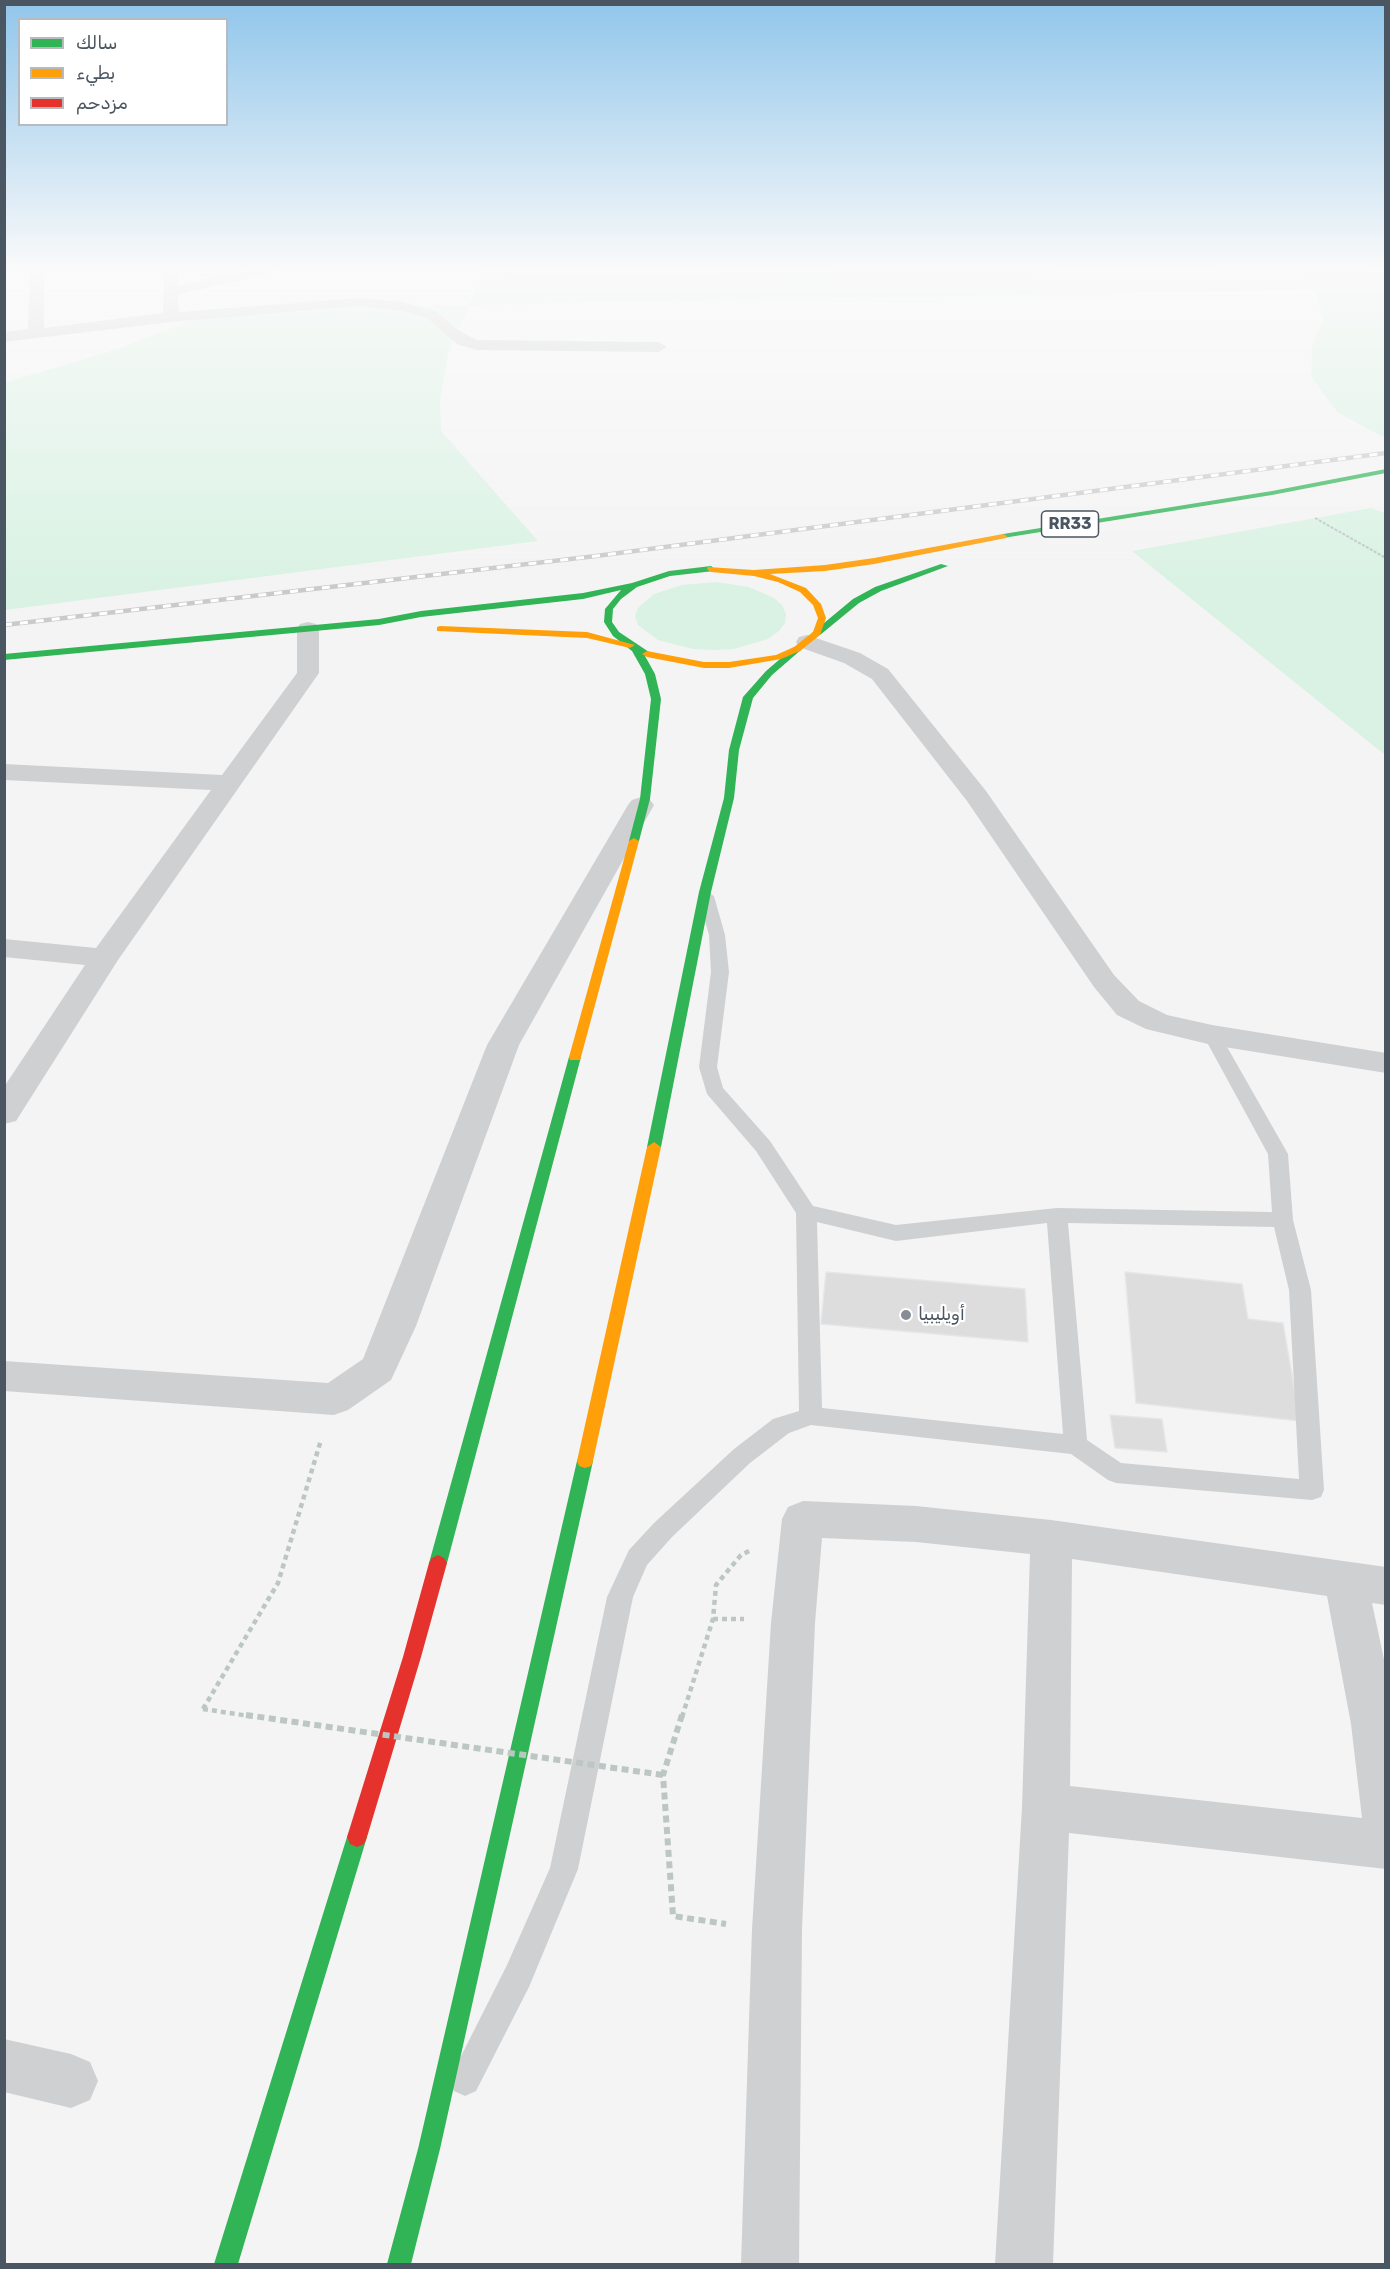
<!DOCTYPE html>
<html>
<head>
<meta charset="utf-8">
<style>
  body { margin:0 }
  #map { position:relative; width:1390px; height:2269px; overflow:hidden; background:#f4f4f4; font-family:Rubik,"Noto Sans Arabic",sans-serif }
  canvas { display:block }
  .frame { position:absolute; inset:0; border:6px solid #4a5661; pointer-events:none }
  .legend { position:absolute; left:18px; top:18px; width:210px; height:108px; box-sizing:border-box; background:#fff; border:2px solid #b7bbc0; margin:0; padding:8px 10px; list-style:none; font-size:18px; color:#4a5661 }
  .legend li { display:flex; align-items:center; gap:12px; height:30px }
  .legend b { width:30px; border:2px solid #b7bbc0 }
</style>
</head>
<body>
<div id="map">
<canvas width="1390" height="2269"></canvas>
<div class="frame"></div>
<ul class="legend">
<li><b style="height:8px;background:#30b455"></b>سالك</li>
<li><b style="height:8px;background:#ff9f0a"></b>بطيء</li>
<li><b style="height:8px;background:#e5322d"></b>مزدحم</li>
</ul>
</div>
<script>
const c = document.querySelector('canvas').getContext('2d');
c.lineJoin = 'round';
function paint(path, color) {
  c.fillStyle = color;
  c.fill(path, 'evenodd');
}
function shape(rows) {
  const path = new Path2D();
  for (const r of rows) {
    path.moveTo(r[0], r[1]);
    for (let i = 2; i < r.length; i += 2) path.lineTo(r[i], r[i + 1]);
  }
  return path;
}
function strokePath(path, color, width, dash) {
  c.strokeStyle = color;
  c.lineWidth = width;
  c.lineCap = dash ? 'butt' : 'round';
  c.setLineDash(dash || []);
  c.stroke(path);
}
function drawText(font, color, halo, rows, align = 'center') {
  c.font = font + ' Rubik,"Noto Sans Arabic",sans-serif';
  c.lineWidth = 4.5;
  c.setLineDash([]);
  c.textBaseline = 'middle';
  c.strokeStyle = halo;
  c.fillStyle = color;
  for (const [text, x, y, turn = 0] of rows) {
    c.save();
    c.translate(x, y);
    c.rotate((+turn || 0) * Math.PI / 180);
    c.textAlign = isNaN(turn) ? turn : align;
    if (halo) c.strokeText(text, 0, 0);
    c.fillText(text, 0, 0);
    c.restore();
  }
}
const green = shape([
  [487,268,1385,268,1385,438,1337,412,1311,376,1312,346,1323,318,1314,290,469,305,448,355,440,399,441,431,538,541,5,610,4,383,117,349,221,308,468,305],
  [1371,508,1385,513,1385,755,1132,551],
  [716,582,749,587,774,598,782,605,786,614,785,623,779,631,768,639,734,649,714,650,693,649,658,640,638,625,635,616,638,608,654,594,682,585]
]);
const building = shape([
  [826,1272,1025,1289,1028,1342,821,1324,826,1272],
  [1125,1272,1242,1284,1248,1319,1283,1323,1300,1421,1136,1403,1125,1272],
  [1110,1415,1162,1419,1167,1452,1115,1448,1110,1415]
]);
const pathFar2 = shape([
  [1315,518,1386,558]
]);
const pathFar1 = shape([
  [713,1619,744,1619],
  [203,1709,278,1583,321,1440],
  [682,1717,713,1619,716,1585,741,1555,751,1550]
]);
const path = shape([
  [682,1715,663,1775,673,1916,726,1924]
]);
const lane = shape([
  [706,891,714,896,725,935,729,972,717,1067,723,1088,770,1141,813,1206,896,1225,1057,1208,1272,1212,1268,1154,1203,1035,1206,1031,1212,1029,1218,1031,1288,1154,1293,1220,1311,1290,1324,1490,1321,1497,1312,1500,1116,1483,1108,1480,1071,1454,811,1425,789,1433,750,1463,672,1537,647,1565,633,1597,578,1869,529,1987,476,2091,465,2096,454,2091,449,2080,507,1965,550,1868,607,1597,629,1550,654,1523,734,1449,773,1419,799,1411,796,1213,756,1151,707,1094,699,1067,711,972,709,935,698,896,706,891],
  [817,1222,896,1241,1047,1223,1063,1434,822,1408,817,1222],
  [1068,1223,1274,1227,1289,1290,1299,1479,1121,1463,1087,1440,1068,1223]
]);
const street = shape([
  [30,268,44,268,44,328,163,313,164,268,178,268,178,286,253,268,276,268,274,271,178,295,179,312,359,298,403,302,437,312,456,329,477,340,659,342,667,347,659,352,476,350,457,344,427,318,402,311,359,306,171,322,4,342,4,332,28,329,30,268],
  [1062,268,1060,271,1025,277,512,281,505,277,512,273,1062,268],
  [1206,268,1312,268,1386,271,1386,279,1213,272,1206,268],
  [308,622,316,624,319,629,319,673,118,960,16,1121,4,1124,4,1087,85,965,4,957,4,939,96,948,211,790,4,780,4,764,222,775,297,673,297,629,300,624,308,622],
  [807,635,860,653,888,669,986,791,1114,975,1139,1001,1167,1015,1212,1025,1386,1053,1386,1073,1212,1045,1146,1029,1117,1015,1094,987,967,801,872,679,844,663,799,647,796,642,799,637,807,635],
  [641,797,650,800,654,805,519,1045,416,1326,391,1380,348,1410,334,1415,4,1391,4,1361,328,1383,363,1359,487,1045,628,805,632,800,641,797],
  [803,1501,916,1506,1051,1520,1386,1567,1386,1605,1372,1603,1386,1669,1386,1869,1069,1833,1053,2264,995,2264,1022,1807,1030,1554,916,1542,822,1538,815,1623,802,1929,799,2264,741,2264,752,1929,771,1623,782,1519,788,1507,803,1501],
  [1072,1559,1327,1596,1351,1724,1362,1818,1070,1786,1072,1559],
  [4,2039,71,2054,90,2062,98,2081,90,2100,71,2108,4,2092,4,2039]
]);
const fast = shape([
  [1386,469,1386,473,1272,495,1003,538,999,536,1003,534,1272,491,1386,469],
  [941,564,948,566,881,591,859,603,820,635,812,633,853,599,875,587,941,564],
  [711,566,715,569,714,571,670,576,637,587,621,599,613,609,612,622,619,632,652,654,645,656,655,674,661,699,650,799,639,841,634,844,629,841,640,799,651,699,645,674,632,651,613,636,604,622,605,609,621,590,583,599,421,617,379,625,4,660,4,654,379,619,421,611,583,593,632,583,669,571,711,566],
  [794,647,802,649,772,675,753,698,739,750,734,798,711,892,661,1147,654,1152,647,1147,699,892,724,798,729,750,743,697,766,671,794,647],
  [575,1053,581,1057,447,1563,444,1568,438,1571,432,1568,429,1563,569,1057,575,1053],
  [585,1454,591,1456,593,1461,440,2149,411,2264,387,2264,418,2149,577,1461,579,1456,585,1454],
  [357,1827,364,1830,367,1837,238,2264,214,2264,347,1837,350,1830,357,1827]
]);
const slow = shape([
  [1003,534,1007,536,1006,538,874,564,825,571,770,574,806,588,821,604,826,618,820,635,800,651,781,659,729,668,704,668,647,657,642,654,647,651,704,662,729,662,776,655,794,647,813,632,818,618,813,605,800,592,778,582,754,576,711,572,707,569,708,567,754,570,825,565,874,558,1003,534],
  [440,626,587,632,635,645,630,648,587,638,437,631,437,627,440,626],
  [634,838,639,841,581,1057,580,1060,570,1060,569,1057,629,841,634,838],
  [654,1142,661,1147,593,1461,591,1466,585,1468,579,1466,577,1461,647,1147,654,1142]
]);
const jam = shape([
  [438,1555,444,1558,447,1563,421,1657,367,1837,364,1844,357,1847,350,1844,347,1837,403,1657,429,1563,432,1558,438,1555]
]);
const rail = shape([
  [4,625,596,556,1386,453]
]);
const pathBridgeFar1 = shape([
  [203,1709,256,1717]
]);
const pathBridge = shape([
  [246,1715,663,1775]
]);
const markers = [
  [906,1315,6,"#868d94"]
];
const shields = [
  [1070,524,57]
];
const shieldNames = [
  ["RR33",1070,524]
];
const poiNames = [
  ["أويليبيا",918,1315]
];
paint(green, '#d9f2e3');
paint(building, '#ddddde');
strokePath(building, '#e5e6e7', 1.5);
strokePath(pathFar2, '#bcc7c4', 2, [3, 1.5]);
strokePath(pathFar1, '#bcc7c4', 4.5, [5, 4]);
strokePath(path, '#bcc7c4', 6, [7, 4.5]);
paint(lane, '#ced0d2');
paint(street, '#ced0d2');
paint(fast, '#30b455');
paint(slow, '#ff9f0a');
paint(jam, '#e5322d');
strokePath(rail, '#c9cacc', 4.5);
strokePath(rail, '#fff', 3, [8]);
strokePath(pathBridgeFar1, '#bcc7c4', 4.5, [5, 4]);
strokePath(pathBridge, '#bcc7c4', 6, [7, 4.5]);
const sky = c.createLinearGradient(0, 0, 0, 585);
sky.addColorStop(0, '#91c6eb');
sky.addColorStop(0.46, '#fafafa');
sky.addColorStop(1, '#fafafa00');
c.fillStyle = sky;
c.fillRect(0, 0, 1390, 585);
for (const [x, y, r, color] of markers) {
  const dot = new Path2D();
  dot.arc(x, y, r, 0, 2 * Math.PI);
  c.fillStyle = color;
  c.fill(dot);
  strokePath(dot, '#fff', 2);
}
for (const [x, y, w] of shields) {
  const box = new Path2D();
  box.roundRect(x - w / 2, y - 13, w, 26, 4.5);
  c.fillStyle = '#fff';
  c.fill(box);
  strokePath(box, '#4a5661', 1.5);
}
drawText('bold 16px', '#4a5661', null, shieldNames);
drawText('18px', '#4a5661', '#fff', poiNames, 'left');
</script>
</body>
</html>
